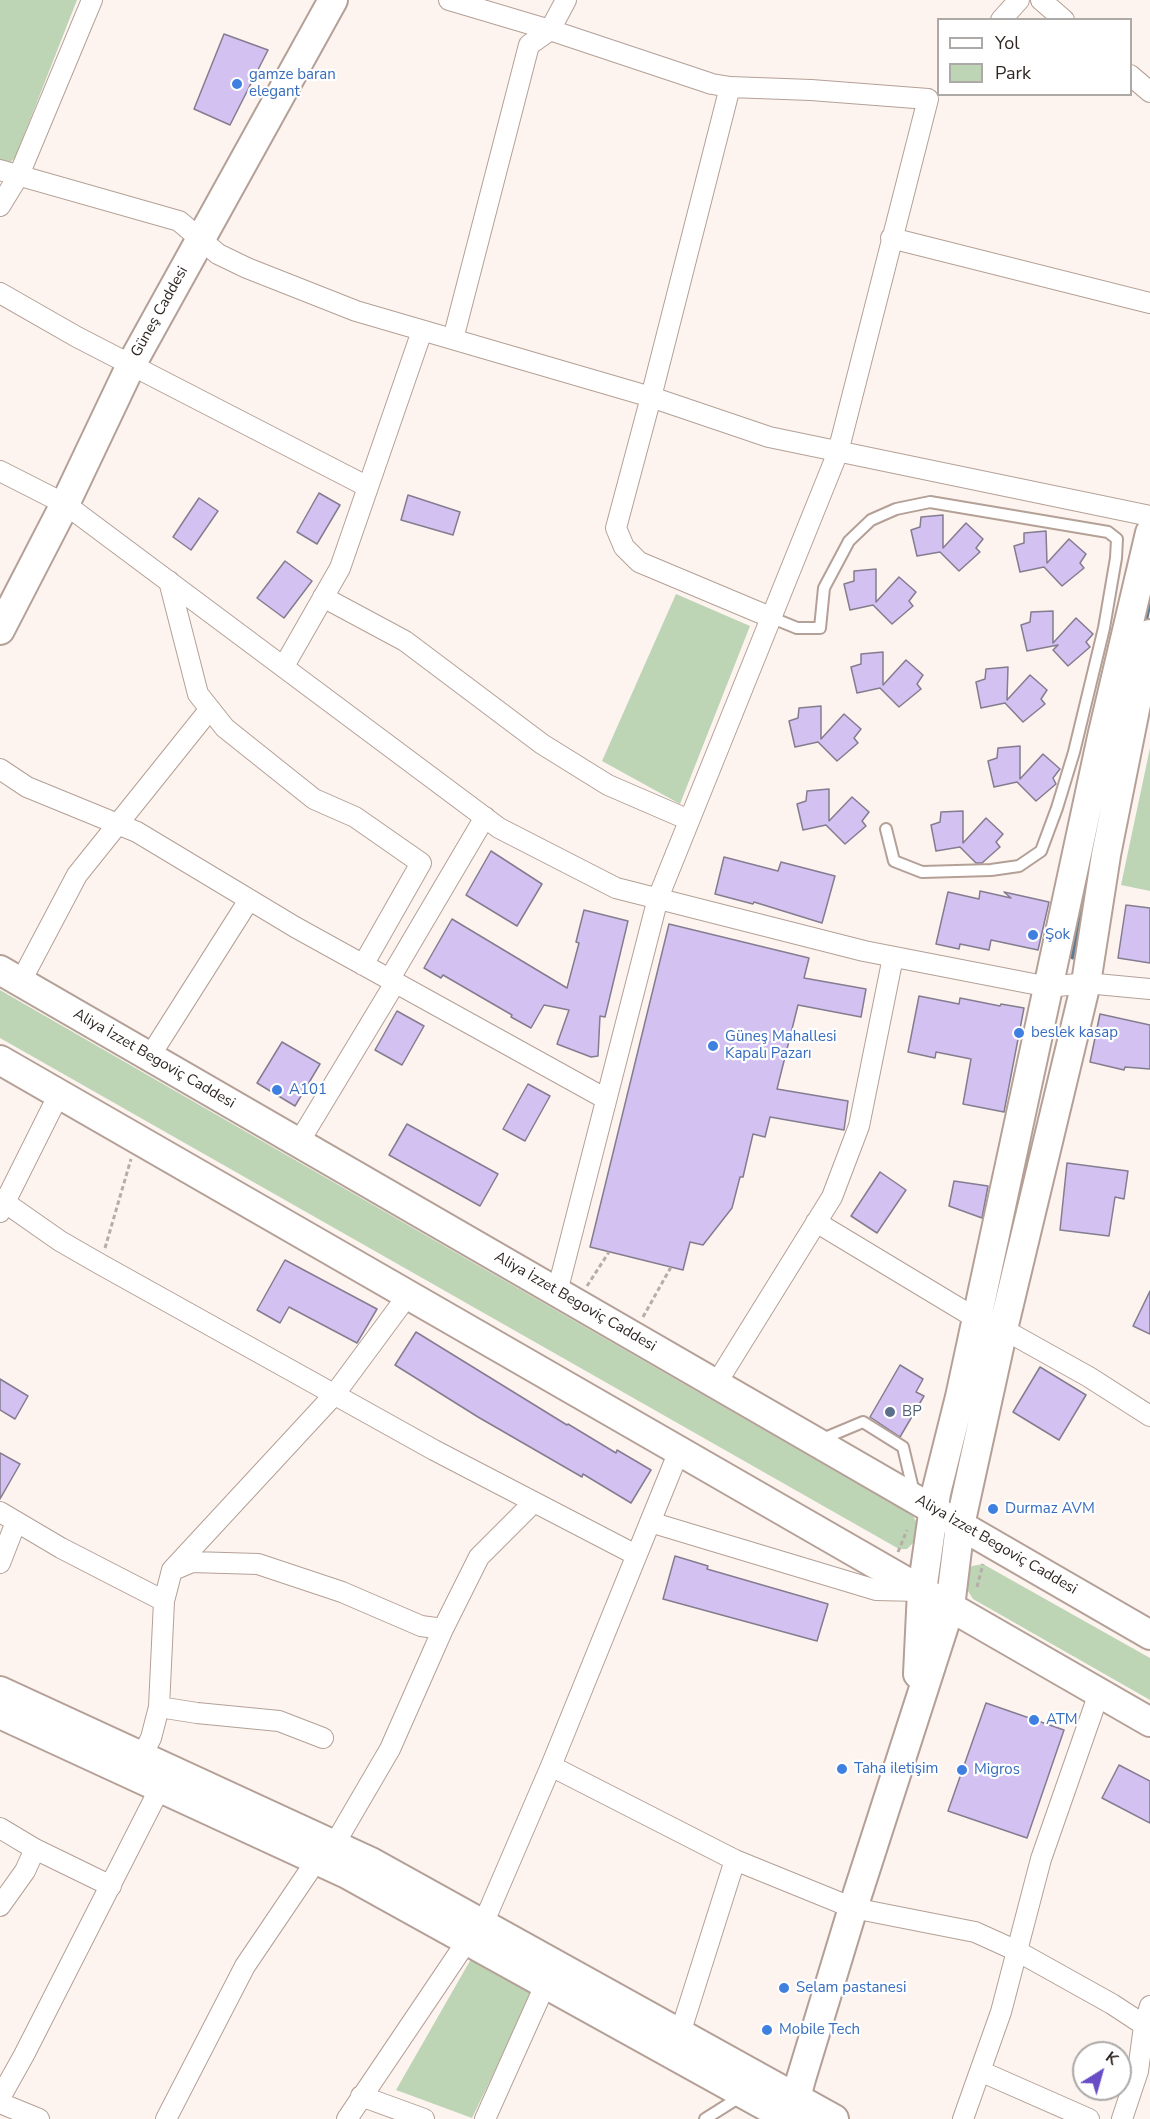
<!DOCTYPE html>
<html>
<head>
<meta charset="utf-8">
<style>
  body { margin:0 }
  #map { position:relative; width:1150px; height:2119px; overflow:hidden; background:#fdf4f0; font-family:"Nunito Sans",sans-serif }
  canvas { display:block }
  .legend { position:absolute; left:937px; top:18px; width:195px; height:78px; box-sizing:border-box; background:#fff; border:2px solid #aca9a7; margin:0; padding:8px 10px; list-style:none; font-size:18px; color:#2f2723 }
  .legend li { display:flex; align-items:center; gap:12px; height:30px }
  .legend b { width:30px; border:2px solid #aca9a7 }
  .north { position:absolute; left:1072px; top:2041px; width:60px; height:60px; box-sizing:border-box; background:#fff; border:2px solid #aca9a7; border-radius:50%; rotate:37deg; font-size:16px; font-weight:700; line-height:24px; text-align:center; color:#2f2723 }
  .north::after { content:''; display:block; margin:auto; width:21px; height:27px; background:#684dc6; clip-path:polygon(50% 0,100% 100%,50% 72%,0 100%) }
</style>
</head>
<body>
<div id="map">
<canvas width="1150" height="2119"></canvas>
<ul class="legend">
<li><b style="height:8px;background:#fff"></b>Yol</li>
<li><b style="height:16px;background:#bdd5b5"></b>Park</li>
</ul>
<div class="north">K</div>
</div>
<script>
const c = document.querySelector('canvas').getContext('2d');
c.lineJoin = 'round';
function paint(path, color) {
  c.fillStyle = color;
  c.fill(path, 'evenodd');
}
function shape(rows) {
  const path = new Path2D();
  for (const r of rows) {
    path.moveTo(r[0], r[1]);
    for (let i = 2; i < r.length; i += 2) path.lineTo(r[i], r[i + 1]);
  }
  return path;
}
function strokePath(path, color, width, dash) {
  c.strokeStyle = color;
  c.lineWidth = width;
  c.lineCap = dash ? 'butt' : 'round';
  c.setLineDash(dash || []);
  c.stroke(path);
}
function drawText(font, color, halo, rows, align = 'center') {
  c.font = font + ' "Nunito Sans",sans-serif';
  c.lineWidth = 4.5;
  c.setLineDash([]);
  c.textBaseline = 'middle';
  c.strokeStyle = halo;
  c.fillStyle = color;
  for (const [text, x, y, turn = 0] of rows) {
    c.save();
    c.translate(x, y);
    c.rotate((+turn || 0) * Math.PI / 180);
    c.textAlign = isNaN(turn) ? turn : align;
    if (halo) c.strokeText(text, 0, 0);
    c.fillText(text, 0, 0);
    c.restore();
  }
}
const green = shape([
  [0,0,77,0,15,158,6,166,0,164],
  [676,594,750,626,680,804,602,761],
  [1150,748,1150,891,1121,885],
  [0,990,913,1516,918,1525,916,1540,907,1549,899,1549,0,1038],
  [983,1564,1150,1658,1150,1700,973,1599,966,1588,965,1574,972,1566],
  [471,1959,532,1994,472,2118,396,2090]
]);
const stream = shape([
  [1144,627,1150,599],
  [1073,957,1084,906]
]);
const building = shape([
  [224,34,268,50,230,125,194,109,224,34],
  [319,493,340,505,317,544,297,532,319,493],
  [408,495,460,512,453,535,401,520,408,495],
  [199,498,218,511,191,550,173,537,199,498],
  [943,515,943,548,966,523,983,539,976,548,980,552,959,571,940,552,917,556,911,530,920,527,921,517,943,515],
  [1046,531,1047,563,1069,539,1086,554,1080,563,1084,568,1062,586,1044,567,1020,572,1014,546,1024,543,1024,533,1046,531],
  [285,561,312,581,284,618,257,598,285,561],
  [876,569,876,602,899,577,916,592,909,601,913,606,892,624,873,605,850,610,844,584,854,581,854,571,876,569],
  [1053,611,1053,643,1076,618,1093,634,1086,642,1090,647,1068,666,1053,650,1058,645,1027,651,1021,625,1030,622,1031,612,1053,611],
  [883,652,883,685,906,660,923,675,917,684,921,689,899,707,880,688,857,693,851,667,861,664,861,654,883,652],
  [1008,667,1007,700,1030,675,1047,690,1041,699,1045,704,1023,722,1005,703,981,708,976,682,985,679,986,669,1008,667],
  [821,706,821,739,844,714,861,729,854,738,858,743,837,761,818,742,795,747,789,721,798,718,799,708,821,706],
  [1020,746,1020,779,1043,754,1060,769,1053,778,1056,784,1036,801,1017,782,994,787,988,761,997,758,998,748,1020,746],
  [829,789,829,821,852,797,869,812,862,821,866,826,845,844,826,825,803,830,797,804,806,801,807,791,829,789],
  [963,811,963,843,986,818,1003,834,996,842,1000,847,982,863,976,863,960,847,936,851,931,825,940,822,941,812,963,811],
  [491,851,542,884,517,926,466,895,491,851],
  [724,857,778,871,781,862,835,876,822,923,754,902,753,904,715,894,724,857],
  [980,891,1011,898,1004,892,1049,902,1038,950,991,940,989,950,960,944,959,949,936,944,948,892,979,899,980,891],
  [1126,905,1150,908,1150,963,1118,958,1126,905],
  [584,910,628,921,605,1017,600,1016,598,1056,591,1057,557,1044,569,1010,544,1005,531,1028,511,1017,512,1015,443,975,441,978,424,968,452,919,567,988,579,943,576,942,584,910],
  [669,924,809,958,804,978,866,989,861,1017,798,1005,777,1089,848,1101,844,1130,770,1117,765,1137,753,1134,743,1177,740,1177,732,1208,703,1245,690,1242,683,1270,590,1247,669,924],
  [919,996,959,1004,960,998,1000,1006,1001,1004,1024,1008,1004,1112,963,1104,971,1059,936,1052,935,1058,908,1052,919,996],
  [397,1011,424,1026,402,1065,375,1050,397,1011],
  [1100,1014,1150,1025,1150,1069,1125,1067,1124,1070,1090,1062,1100,1014],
  [282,1042,320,1064,295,1106,257,1083,282,1042],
  [528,1084,550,1096,525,1141,503,1129,528,1084],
  [407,1124,498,1174,480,1206,389,1155,407,1124],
  [1067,1163,1128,1171,1124,1199,1115,1197,1109,1236,1060,1230,1067,1163],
  [880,1172,906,1190,877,1233,851,1216,880,1172],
  [954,1181,988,1186,982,1218,949,1206,954,1181],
  [285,1260,377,1309,357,1343,289,1307,280,1323,257,1310,285,1260],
  [1150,1291,1150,1334,1133,1326,1150,1291],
  [416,1332,567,1425,568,1424,616,1453,617,1450,651,1470,631,1503,583,1474,582,1477,478,1417,395,1365,416,1332],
  [900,1365,923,1379,916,1392,924,1396,900,1437,870,1417,900,1365],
  [1040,1367,1086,1395,1059,1440,1013,1412,1040,1367],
  [0,1379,28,1396,15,1419,0,1410,0,1379],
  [0,1453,20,1464,0,1499,0,1453],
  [675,1556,708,1566,707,1569,828,1604,817,1641,663,1599,675,1556],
  [986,1703,1064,1730,1027,1838,948,1811,986,1703],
  [1119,1765,1150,1781,1150,1823,1102,1798,1119,1765]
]);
const path = shape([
  [105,1248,131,1159],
  [587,1286,609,1252],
  [643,1317,671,1267],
  [898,1552,907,1530],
  [977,1587,983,1564]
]);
const lane = shape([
  [770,617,797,628,820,628,824,588,849,541,871,520,896,509,930,502,1108,532,1117,539,1116,558,1104,628,1074,752,1057,808,1041,851,1019,866,991,870,922,872,894,861,886,829],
  [820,1440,863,1422,903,1447,914,1493],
  [705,2119,743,2095]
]);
const street = shape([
  [449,0,550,30,712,84,730,87,811,90,928,99,838,452,658,898,557,1292],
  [1041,0,1064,20],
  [1001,20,1019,0],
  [1130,75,1150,92],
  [730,87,651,397,616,528,624,547,639,562,770,617],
  [0,170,179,221,218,254,247,268,356,311,651,397,769,437,1150,516],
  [0,206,19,175,92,0],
  [891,238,1150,303],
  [0,293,77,337,368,487],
  [453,339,529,45,550,30,566,0],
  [0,471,65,504,499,828,616,888,864,951,1049,987,1086,983,1150,989],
  [169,581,198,694,225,728,314,799,355,817,421,863,363,965],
  [323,597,405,641,542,744,608,785,689,820],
  [284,666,340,568,422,331],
  [0,769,27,787,137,832,295,927,606,1099],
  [389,980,485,817],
  [21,981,77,875,210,709],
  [150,1056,249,900],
  [299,1142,395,983],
  [0,1199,60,1241,100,1264,434,1450,636,1555],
  [0,1212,59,1094],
  [816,1222,977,1319],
  [1003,1329,1089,1377,1150,1416],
  [716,1384,832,1197,859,1126,893,957],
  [0,1512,61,1548,164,1601],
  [650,1522,876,1590,919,1591],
  [0,1563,16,1522],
  [173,1570,192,1562,258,1564,342,1592,421,1626,443,1629],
  [159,1707,197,1713,279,1721,323,1738],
  [551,1766,735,1860,853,1908,975,1932,1017,1951,1112,2004,1150,2029],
  [136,1767,151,1738,159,1707,164,1601,172,1570,334,1395,408,1295],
  [0,1828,35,1849,111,1886],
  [0,1906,25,1871,35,1849],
  [677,2043,735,1860],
  [980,2071,1089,2119],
  [361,2096,424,2119],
  [0,2098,24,2055,165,1778],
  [0,2103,39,2119],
  [166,2119,245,1966,316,1861,334,1845,390,1749,443,1629,479,1557,534,1502],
  [347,2119,467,1941,483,1924,551,1766,679,1451],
  [485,2119,550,1974],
  [963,2119,1001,2012,1041,1859,1099,1693],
  [1122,2119,1138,2071,1144,2026,1150,2006]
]);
const secondary = shape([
  [0,630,65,504,131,365,333,0],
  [0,970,1150,1635],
  [0,1060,1150,1722],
  [918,1674,922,1591,936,1493,960,1397,1102,737,1150,533],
  [0,1691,371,1862,834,2119],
  [0,1714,347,1874,789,2119],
  [799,2119,796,2098,801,2079,853,1908,950,1607,960,1525,1003,1329,1086,983,1106,855,1150,634]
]);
const markers = [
  [237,84,6,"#3f7fe0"],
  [1033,935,6,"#3f7fe0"],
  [1019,1033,6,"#3f7fe0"],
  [713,1046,6,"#3f7fe0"],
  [277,1090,6,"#3f7fe0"],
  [890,1412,6,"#5c6f8a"],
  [993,1509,6,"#3f7fe0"],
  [1034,1720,6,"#3f7fe0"],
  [842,1769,6,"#3f7fe0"],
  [962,1770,6,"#3f7fe0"],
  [784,1988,6,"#3f7fe0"],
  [767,2030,6,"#3f7fe0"]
];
const shopNames = [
  ["gamze baran",249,75],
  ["elegant",249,92],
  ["Şok",1045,935],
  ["beslek kasap",1031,1033],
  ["Güneş Mahallesi",725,1037],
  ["Kapalı Pazarı",725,1054],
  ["A101",289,1090],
  ["Durmaz AVM",1005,1509],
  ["ATM",1046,1720],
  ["Taha iletişim",854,1769],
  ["Migros",974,1770],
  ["Selam pastanesi",796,1988],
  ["Mobile Tech",779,2030]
];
const streetNames = [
  ["Güneş Caddesi",160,312,-61],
  ["Aliya İzzet Begoviç Caddesi",154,1059,30],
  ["Aliya İzzet Begoviç Caddesi",575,1302,30],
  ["Aliya İzzet Begoviç Caddesi",996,1545,30]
];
const serviceNames = [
  ["BP",902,1412]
];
paint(green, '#bdd5b5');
strokePath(stream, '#5f7b90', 5);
paint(building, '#d3c2f1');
strokePath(building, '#837d8f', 1.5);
strokePath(lane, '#b4a096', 14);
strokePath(street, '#b4a096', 22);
strokePath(secondary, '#b4a096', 32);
strokePath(path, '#b6ada9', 3, [4.5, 3]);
strokePath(lane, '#fff', 10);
strokePath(street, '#fff', 20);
strokePath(secondary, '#fff', 28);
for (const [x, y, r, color] of markers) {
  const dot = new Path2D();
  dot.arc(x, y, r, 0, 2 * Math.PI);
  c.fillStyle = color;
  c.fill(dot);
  strokePath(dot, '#fff', 2);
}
drawText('15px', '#366cbe', '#fff', shopNames, 'left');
drawText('15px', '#2f2723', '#fff', streetNames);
drawText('15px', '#4e5e75', '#fff', serviceNames, 'left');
</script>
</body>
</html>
